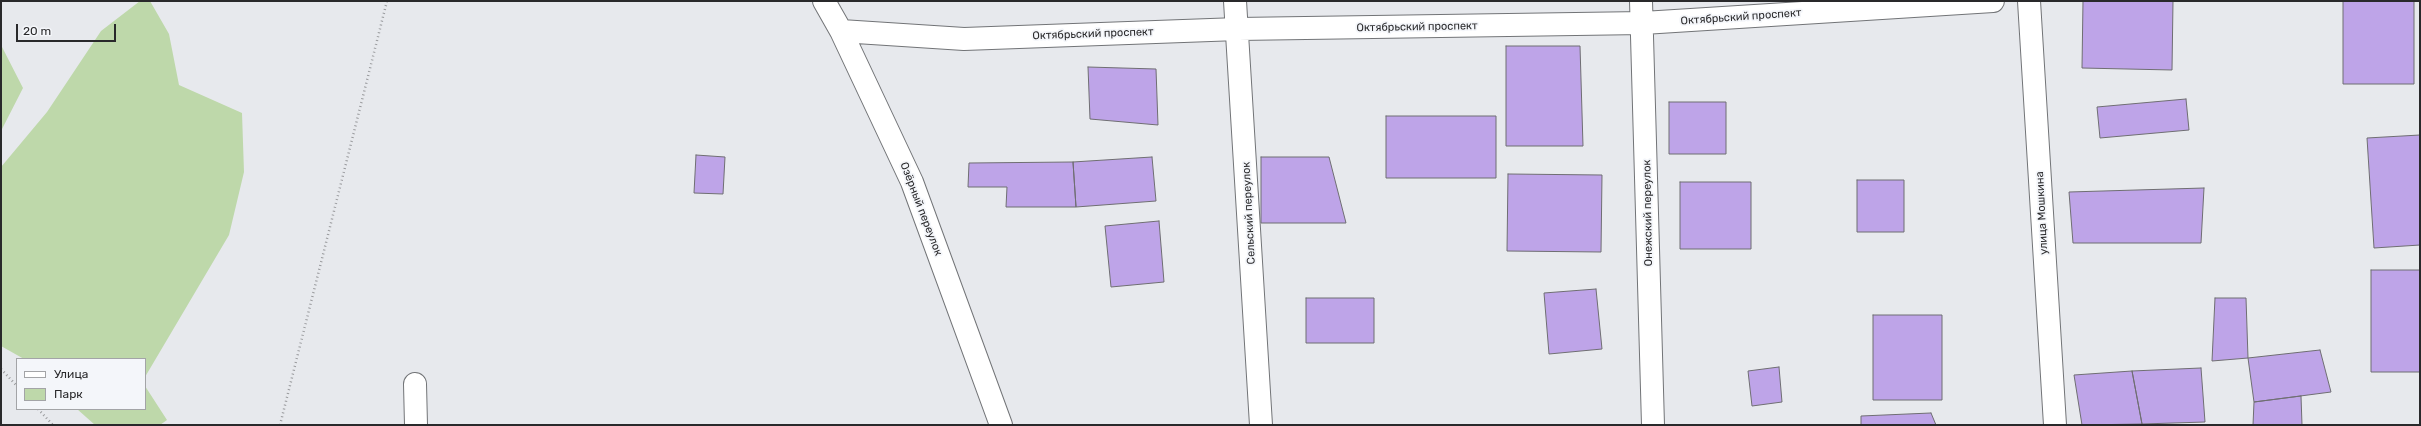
<!DOCTYPE html>
<html>
<head>
<meta charset="utf-8">
<style>
  body { margin:0 }
  #map { position:relative; width:2421px; height:426px; overflow:hidden; background:#e7e9ed; font-family:Rubik,sans-serif }
  canvas { display:block }
  .frame { position:absolute; inset:0; border:2px solid #29292b; pointer-events:none }
  .legend { position:absolute; left:16px; top:358px; width:130px; height:52px; box-sizing:border-box; background:#f4f6fa; border:1px solid #a3a4a7; margin:0; padding:5px 7px; list-style:none; font-size:12px; color:#29292b }
  .legend li { display:flex; align-items:center; gap:8px; height:20px }
  .legend b { width:20px; border:1px solid #a3a4a7 }
  .scale { position:absolute; left:16px; top:24px; width:100px; height:18px; box-sizing:border-box; border:2px solid #29292b; border-top:0; padding-left:5px; font-size:12px; line-height:14px; white-space:nowrap; color:#29292b; -webkit-text-stroke:3px #f4f6fa; paint-order:stroke }
</style>
</head>
<body>
<div id="map">
<canvas width="2421" height="426"></canvas>
<div class="frame"></div>
<ul class="legend">
<li><b style="height:5px;background:#fff"></b>Улица</li>
<li><b style="height:11px;background:#bed8aa"></b>Парк</li>
</ul>
<div class="scale">20 m</div>
</div>
<script>
const c = document.querySelector('canvas').getContext('2d');
c.lineJoin = 'round';
function paint(path, color) {
  c.fillStyle = color;
  c.fill(path, 'evenodd');
}
function shape(rows) {
  const path = new Path2D();
  for (const r of rows) {
    path.moveTo(r[0], r[1]);
    for (let i = 2; i < r.length; i += 2) path.lineTo(r[i], r[i + 1]);
  }
  return path;
}
function strokePath(path, color, width, dash) {
  c.strokeStyle = color;
  c.lineWidth = width;
  c.lineCap = dash ? 'butt' : 'round';
  c.setLineDash(dash || []);
  c.stroke(path);
}
function drawText(font, color, halo, rows, align = 'center') {
  c.font = font + ' Rubik,sans-serif';
  c.lineWidth = 3.5;
  c.setLineDash([]);
  c.textBaseline = 'middle';
  c.strokeStyle = halo;
  c.fillStyle = color;
  for (const [text, x, y, turn = 0] of rows) {
    c.save();
    c.translate(x, y);
    c.rotate((+turn || 0) * Math.PI / 180);
    c.textAlign = isNaN(turn) ? turn : align;
    if (halo) c.strokeText(text, 0, 0);
    c.fillText(text, 0, 0);
    c.restore();
  }
}
const green = shape([
  [140,1,150,1,169,34,179,85,242,113,244,172,229,235,145,377,145,359,24,359,1,346,1,167,47,112,101,31],
  [1,45,23,88,1,131],
  [145,386,167,420,160,425,95,425,77,409,145,409]
]);
const building = shape([
  [2083,1,2173,1,2172,70,2082,68,2083,1],
  [2343,1,2414,1,2414,84,2343,84,2343,1],
  [1506,46,1580,46,1583,146,1506,146,1506,46],
  [1088,67,1156,69,1158,125,1090,119,1088,67],
  [2186,99,2189,130,2100,138,2097,107,2186,99],
  [1669,102,1726,102,1726,154,1669,154,1669,102],
  [1386,116,1496,116,1496,178,1386,178,1386,116],
  [2420,135,2420,245,2374,248,2367,138,2420,135],
  [696,155,725,157,723,194,694,193,696,155],
  [1152,157,1156,201,1076,207,1073,162,1152,157],
  [1261,157,1329,157,1346,223,1261,223,1261,157],
  [1073,162,1076,207,1006,207,1007,187,968,187,969,163,1073,162],
  [1508,174,1602,175,1601,252,1507,251,1508,174],
  [1857,180,1904,180,1904,232,1857,232,1857,180],
  [1680,182,1751,182,1751,249,1680,249,1680,182],
  [2204,188,2201,243,2073,243,2069,192,2204,188],
  [1159,221,1164,282,1111,287,1105,226,1159,221],
  [2371,270,2420,270,2420,372,2371,372,2371,270],
  [1596,289,1602,349,1549,354,1544,293,1596,289],
  [1306,298,1374,298,1374,343,1306,343,1306,298],
  [2215,298,2246,298,2248,358,2212,361,2215,298],
  [1873,315,1942,315,1942,400,1873,400,1873,315],
  [2320,350,2331,392,2254,402,2248,358,2320,350],
  [1779,367,1782,402,1752,406,1748,371,1779,367],
  [2201,368,2205,422,2142,424,2132,371,2201,368],
  [2132,371,2142,424,2082,425,2074,375,2132,371],
  [2301,396,2302,425,2253,425,2254,402,2301,396],
  [1931,413,1936,425,1861,425,1861,416,1931,413]
]);
const path = shape([
  [1,369,17,386],
  [38,409,53,425],
  [280,425,387,1]
]);
const street = shape([
  [824,1,841,31,912,182,1001,425],
  [1235,1,1261,425],
  [1641,1,1653,425],
  [2029,1,2055,425],
  [841,31,964,39,1238,29,1643,23,1993,1],
  [415,384,416,425]
]);
const streetNames = [
  ["Октябрьский проспект",1741,17,-4],
  ["Октябрьский проспект",1417,27,-1],
  ["Октябрьский проспект",1093,34,-2],
  ["Озёрный переулок",921,209,69],
  ["Сельский переулок",1249,213,-93],
  ["Онежский переулок",1648,213,-91],
  ["улица Мошкина",2042,213,-93]
];
paint(green, '#bed8aa');
paint(building, '#bea4e8');
strokePath(building, '#6f6e72', 1);
strokePath(street, '#727477', 24);
strokePath(path, '#9a9b9e', 2.5, [1, 3]);
strokePath(street, '#fff', 22);
drawText('11px', '#29292b', '#f4f6fa', streetNames);
</script>
</body>
</html>
